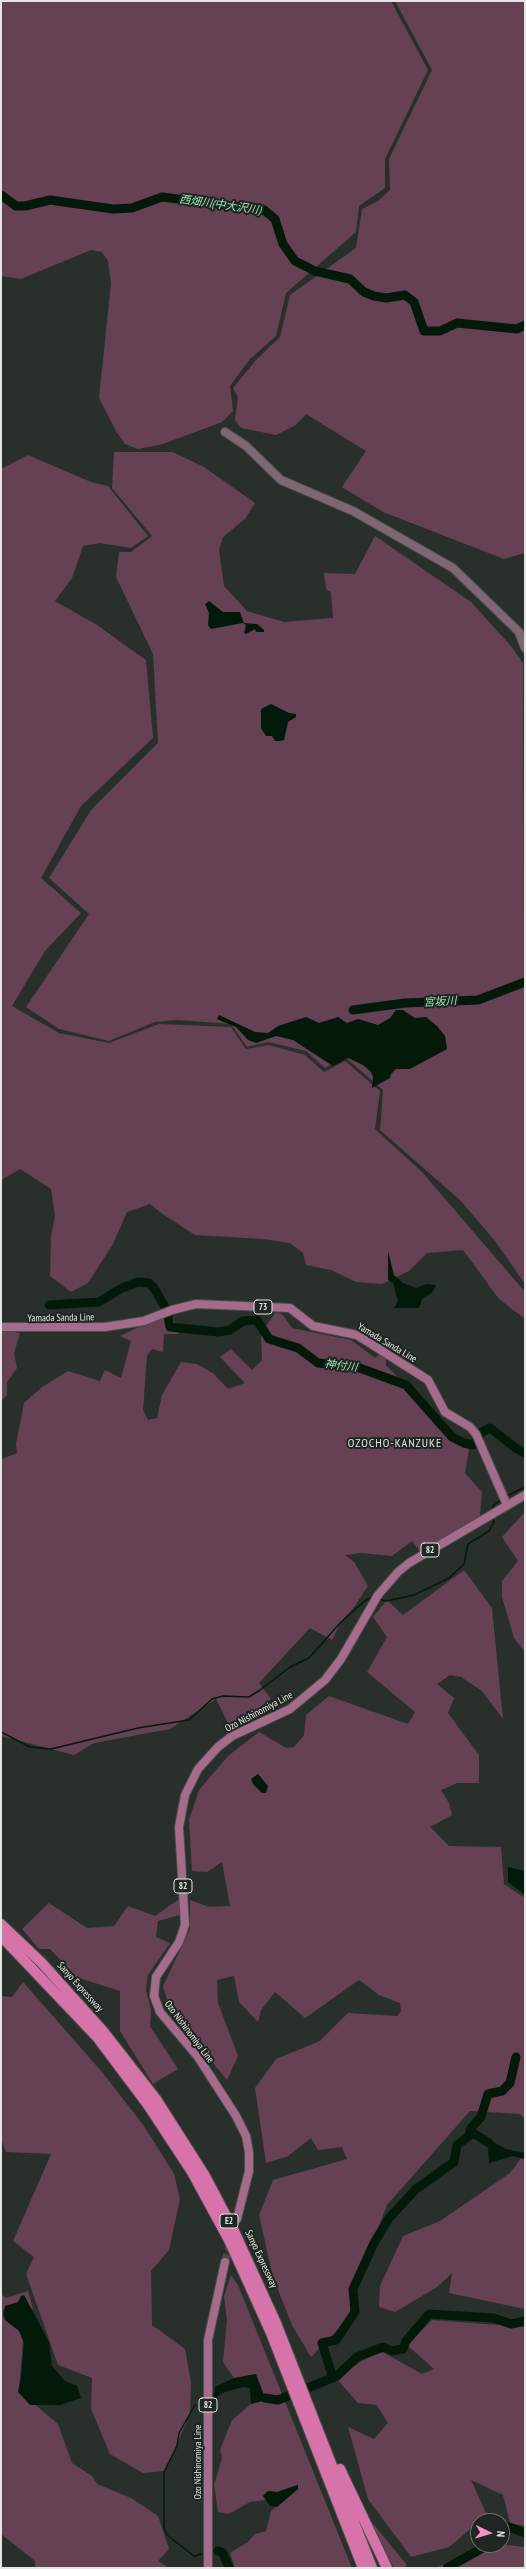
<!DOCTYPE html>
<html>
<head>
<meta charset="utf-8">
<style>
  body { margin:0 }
  #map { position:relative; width:526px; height:2569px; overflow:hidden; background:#29302b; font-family:"PT Sans Narrow",sans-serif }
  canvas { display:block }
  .frame { position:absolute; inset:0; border:2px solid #e2e7e3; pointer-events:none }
  .north { position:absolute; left:470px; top:2513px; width:40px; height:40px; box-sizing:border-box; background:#202622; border:1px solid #6e736f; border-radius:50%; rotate:95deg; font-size:11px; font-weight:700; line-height:16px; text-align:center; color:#e2e7e3 }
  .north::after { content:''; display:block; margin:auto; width:14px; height:18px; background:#f98fc8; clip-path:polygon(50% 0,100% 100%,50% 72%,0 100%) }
</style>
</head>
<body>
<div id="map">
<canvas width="526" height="2569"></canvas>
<div class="frame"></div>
<div class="north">N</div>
</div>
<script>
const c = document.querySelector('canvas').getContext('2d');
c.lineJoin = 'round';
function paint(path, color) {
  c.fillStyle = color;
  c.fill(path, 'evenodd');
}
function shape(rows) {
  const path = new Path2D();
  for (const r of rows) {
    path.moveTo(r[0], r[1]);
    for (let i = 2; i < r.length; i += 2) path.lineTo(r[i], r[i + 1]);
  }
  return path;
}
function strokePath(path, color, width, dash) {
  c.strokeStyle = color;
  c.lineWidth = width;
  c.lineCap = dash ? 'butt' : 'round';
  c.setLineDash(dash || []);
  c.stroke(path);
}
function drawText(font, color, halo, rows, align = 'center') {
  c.font = font + ' "PT Sans Narrow","Noto Sans JP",sans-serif';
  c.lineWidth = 4;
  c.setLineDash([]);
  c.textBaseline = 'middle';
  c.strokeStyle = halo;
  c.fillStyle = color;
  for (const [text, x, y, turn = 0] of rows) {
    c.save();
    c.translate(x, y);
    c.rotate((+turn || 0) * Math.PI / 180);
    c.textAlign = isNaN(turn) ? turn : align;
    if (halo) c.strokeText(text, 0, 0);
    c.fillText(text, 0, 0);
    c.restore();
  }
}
const green = shape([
  [1,1,391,1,428,70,385,159,385,188,359,206,356,232,286,293,276,336,250,359,230,386,233,411,222,422,163,444,138,449,125,444,116,431,99,398,111,283,108,261,102,252,91,250,21,279,1,276],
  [395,1,525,1,525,553,504,559,383,512,342,487,366,451,306,414,296,425,276,435,241,428,235,420,238,397,233,388,256,360,280,337,290,295,356,248,362,209,378,201,390,190,389,159,432,70],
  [114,452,173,452,204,467,255,503,245,519,223,537,219,550,224,586,247,611,284,622,333,618,331,592,326,589,324,573,355,574,375,536,471,602,511,646,523,663,525,1284,495,1241,460,1200,380,1130,383,1090,345,1057,325,1068,306,1051,268,1042,247,1047,231,1024,178,1020,155,1022,109,1041,59,1029,26,1007,89,914,49,878,91,810,158,743,153,654,116,577,119,552,131,552,152,536,112,488],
  [28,455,91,482,108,486,148,536,131,548,100,543,83,546,72,578,55,601,97,625,146,660,153,738,81,806,41,878,81,913,45,951,12,1006,59,1033,109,1043,159,1024,231,1027,246,1049,269,1045,305,1055,324,1072,345,1061,380,1091,375,1129,422,1172,525,1292,525,1319,499,1299,463,1250,427,1253,409,1271,382,1284,356,1282,331,1270,306,1265,303,1253,290,1243,263,1239,195,1235,164,1215,150,1204,127,1212,113,1244,88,1283,71,1292,50,1276,51,1236,55,1216,51,1189,20,1169,1,1180,1,469],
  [276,1312,283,1315,292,1328,351,1340,375,1358,381,1353,386,1357,386,1365,469,1450,465,1473,482,1492,480,1516,422,1554,412,1541,392,1556,361,1553,345,1555,354,1562,368,1586,354,1607,341,1622,332,1640,310,1628,259,1683,271,1699,231,1729,216,1699,170,1729,94,1743,74,1755,1,1736,1,1457,2,1459,17,1453,16,1444,24,1403,42,1387,68,1371,100,1381,105,1370,121,1378,131,1341,120,1336,151,1321,172,1315,179,1334,164,1334,163,1352,152,1349,147,1356,143,1410,148,1420,157,1418,162,1395,181,1362,197,1364,214,1374,228,1389,245,1383,220,1357,231,1349,252,1370,262,1360,261,1337,263,1330],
  [1,1330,20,1333,14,1353,17,1368,7,1382,7,1395,1,1401],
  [525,1512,525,1652,514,1638,502,1597,502,1581,518,1561,502,1537],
  [464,1570,492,1608,503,1719,482,1691,461,1677,450,1675,437,1684,454,1698,448,1713,479,1755,479,1783,457,1783,441,1790,449,1803,452,1815,430,1827,449,1846,501,1847,504,1884,525,1898,525,2119,520,2114,470,2111,387,2205,358,2281,357,2310,311,2357,292,2325,273,2277,259,2215,273,2180,347,2159,342,2147,318,2150,311,2138,288,2156,266,2163,255,2088,276,2059,320,2041,348,2013,397,2016,401,2011,400,2003,379,1995,359,1980,305,2018,275,1992,261,2010,258,2022,239,2002,234,1976,217,1980,218,2003,238,2056,227,2080,182,2026,168,2003,163,1986,190,1929,190,1900,209,1907,230,1906,222,1862,207,1872,192,1871,189,1820,199,1790,228,1756,259,1732,286,1748,294,1747,304,1735,306,1715,329,1696,408,1724,415,1712,367,1672,387,1637,373,1617,387,1600,403,1615],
  [179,1899,182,1909,180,1915,158,1921,156,1937,170,1943,148,1975,146,1990,151,2010,150,2026,178,2069,153,2084,120,2031,120,1991,76,1977,50,1949,39,1949,22,1929,49,1903,87,1928,114,1926,128,1906,155,1916],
  [23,1982,102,2072,144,2126,174,2174,180,2199,169,2250,151,2271,152,2325,185,2349,191,2382,190,2414,165,2471,143,2473,110,2454,91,2409,92,2378,58,2365,26,2274,34,2257,13,2241,51,2154,6,2152,1,2139,1,1996,12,1997],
  [525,2153,525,2309,449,2293,452,2273,437,2287,395,2312,379,2307,380,2286,403,2236,440,2221,510,2173],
  [231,2275,238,2285,352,2568,235,2568,230,2553,248,2542,255,2534,266,2531,271,2511,298,2489,297,2485,277,2492,268,2491,263,2496,266,2500,250,2502,229,2514,218,2512,214,2485,222,2458,220,2450,232,2420,251,2404,262,2401,241,2378,234,2378,223,2362,227,2320,224,2296],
  [28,2291,33,2309,14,2316,23,2339,19,2391,58,2424,72,2463,92,2476,97,2484,131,2498,158,2516,169,2549,158,2561,169,2568,35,2568,35,2561,1,2534,1,2294,6,2298],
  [432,2320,525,2327,525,2526,510,2523,503,2495,471,2480,487,2515,449,2547,411,2557,368,2499,348,2427,374,2439,388,2423,377,2405,358,2403,336,2378,379,2350,422,2374,434,2369,407,2345],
  [370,2520,407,2565,404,2568,394,2568],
  [507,2545,525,2547,525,2568,435,2568,468,2555]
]);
const water = shape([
  [209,601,223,612,240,612,244,623,257,624,264,630,264,632,256,632,255,629,246,634,244,633,246,625,243,623,211,629,208,625,209,613,205,604],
  [271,704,289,713,296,714,296,717,288,722,284,740,280,741,275,741,272,736,266,736,261,728,261,709],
  [396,1010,403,1010,415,1018,426,1017,437,1026,445,1036,447,1049,410,1069,396,1069,391,1074,390,1078,372,1088,373,1077,371,1072,363,1065,348,1058,333,1066,293,1040,276,1036,256,1043,248,1040,236,1027,217,1019,219,1015,255,1032,268,1033,278,1026,306,1017,319,1023,338,1017,347,1023,358,1019,378,1025,390,1018],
  [388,1251,394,1275,403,1283,416,1288,427,1284,436,1285,433,1292,422,1299,419,1308,394,1308,398,1301,393,1283,388,1280],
  [258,1774,268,1786,266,1793,262,1793,253,1784,251,1779],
  [508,1867,525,1871,525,1895,508,1882],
  [492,2141,506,2149,525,2153,525,2159,513,2156,489,2163,488,2149],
  [24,2295,49,2342,52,2366,65,2381,77,2386,81,2398,60,2405,30,2405,18,2392,21,2378,24,2343,19,2331,5,2320,3,2314,5,2306,18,2302,21,2296],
  [256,2374,265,2398,262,2401,251,2404,250,2388,243,2387,222,2393,213,2400,215,2387,234,2378],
  [298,2485,298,2489,277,2507,270,2506,263,2496,268,2491,277,2492]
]);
const stream = shape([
  [507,1496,525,1487],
  [493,1510,493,1506,502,1499],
  [379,1599,386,1601,414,1595,449,1578,464,1564,468,1544,489,1531,494,1522,493,1516],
  [1,1732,30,1747,51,1749,138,1728,189,1720,212,1699,223,1696,249,1697,260,1690,290,1667,309,1658,341,1622,367,1599,374,1598],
  [195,2405,179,2433,177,2446,164,2472,164,2527,167,2535,194,2556,206,2553],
  [211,2551,218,2551,226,2568]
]);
const river = shape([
  [1,195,16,206,25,206,50,200,113,209,132,208,162,197,264,210,275,219,283,244,295,261,315,271,350,279,364,292,374,296,386,298,405,295,414,302,424,331,440,331,457,323,517,329,525,325],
  [353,1010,405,1003,478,1000,525,982],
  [49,1305,99,1302,122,1288,138,1282,149,1283,154,1288,165,1307],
  [168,1316,170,1327,218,1332,230,1330,243,1321,257,1320,269,1339,298,1348,318,1363,357,1367,406,1385,452,1437,464,1443,473,1445,482,1432,490,1428,517,1449,525,1453],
  [470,2131,489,2143],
  [333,2378,322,2343,336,2340,355,2312,353,2289,374,2243,389,2218,416,2189,454,2162,457,2145,469,2136,471,2128,481,2117,488,2094,502,2091,510,2083,516,2057],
  [265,2398,278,2400,337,2376,357,2357,383,2347,392,2351,403,2349,406,2341,429,2314,494,2318,511,2324,525,2321],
  [502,2530,506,2526,525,2533],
  [218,2551,223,2553,229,2568],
  [447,2568,488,2545]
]);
const primaryTunnel = shape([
  [225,2262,231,2241]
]);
const secondary = shape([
  [225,432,246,446,281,480,353,511,453,568,519,632,525,648]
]);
const primary = shape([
  [1,1327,105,1327,144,1321,172,1310,196,1304,290,1308,313,1326,357,1335,428,1380,445,1412,470,1427,476,1434,507,1505],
  [237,2219,249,2171,249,2152,246,2136,236,2116,198,2057,160,2012,154,1996,156,1977,179,1942,185,1925,179,1827,185,1795,198,1769,218,1747,232,1736,290,1709,325,1680,341,1659,378,1595,398,1572,409,1563,525,1495],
  [208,2568,208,2340,225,2262]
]);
const highway = shape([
  [1,1924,41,1962,103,2031,156,2099,205,2176,234,2231,276,2323,372,2568],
  [1,1936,97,2037,148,2105,192,2172,229,2240,271,2333,363,2568],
  [340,2469,387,2568]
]);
const shields = [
  [263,1307,18],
  [430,1550,18],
  [183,1886,18],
  [229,2221,18],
  [208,2405,18]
];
const shieldNames = [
  ["73",263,1307],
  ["82",430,1550],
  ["82",183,1886],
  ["E2",229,2221],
  ["82",208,2405]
];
const streetNames = [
  ["Yamada Sanda Line",61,1318,-1],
  ["Yamada Sanda Line",387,1343,31],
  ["Ozo Nishinomiya Line",259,1712,-28],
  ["Sanyo Expressway",80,1987,48],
  ["Ozo Nishinomiya Line",189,2032,53],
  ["Sanyo Expressway",261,2259,65],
  ["Ozo Nishinomiya Line",198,2462,-90]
];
const waterNames = [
  ["西畑川(中大沢川)",220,205,8],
  ["宮坂川",440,1002,-3],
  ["神付川",341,1366,7]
];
const quarterNames = [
  ["OZOCHO-KANZUKE",395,1444]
];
paint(green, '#654153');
paint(water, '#031a0b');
strokePath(stream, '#031a0b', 1.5);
strokePath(river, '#031a0b', 9);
strokePath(primaryTunnel, '#454b47', 8, [8, 4]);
strokePath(secondary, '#484e4a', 10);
strokePath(primary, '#484e4a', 10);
strokePath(highway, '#484e4a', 12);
strokePath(secondary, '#7e6673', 8);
strokePath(primary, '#a46c8a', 8);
strokePath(highway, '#d673a9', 10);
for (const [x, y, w] of shields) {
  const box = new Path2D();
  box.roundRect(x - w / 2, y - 7, w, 14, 3);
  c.fillStyle = '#202622';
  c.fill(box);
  strokePath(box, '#e2e7e3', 1);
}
drawText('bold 9px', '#e2e7e3', null, shieldNames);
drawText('10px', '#e2e7e3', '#202622', streetNames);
drawText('italic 11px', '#98e3b1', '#202622', waterNames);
c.letterSpacing = '1px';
drawText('12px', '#e2e7e3', '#202622', quarterNames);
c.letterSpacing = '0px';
</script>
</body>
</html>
